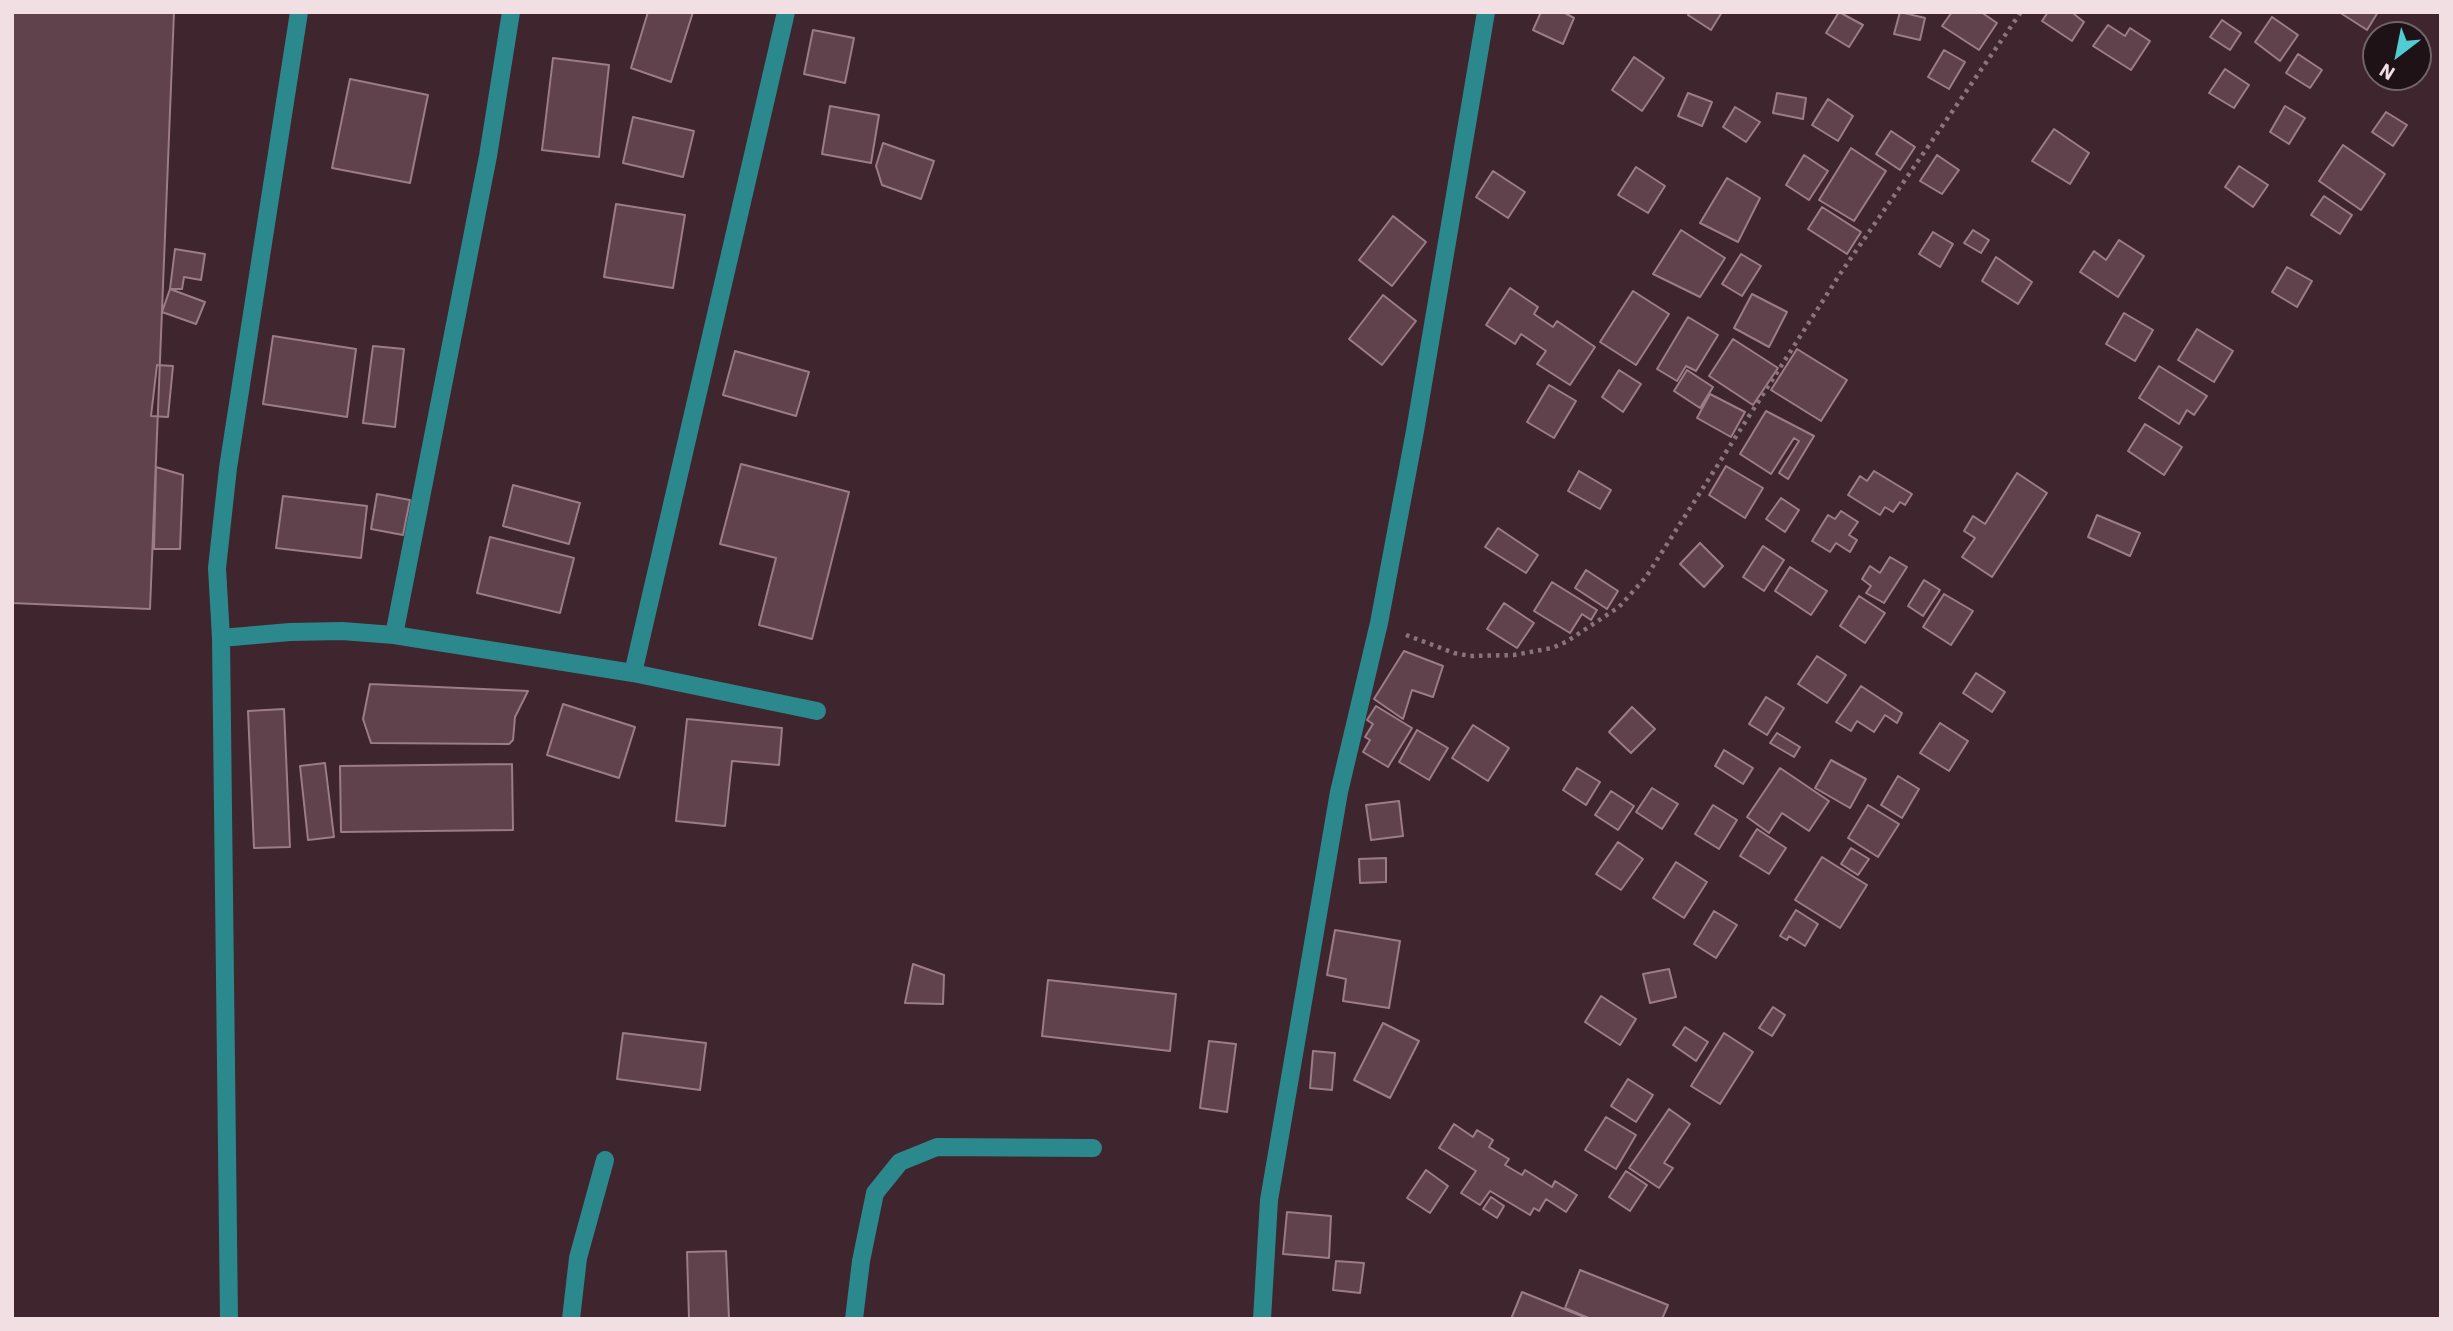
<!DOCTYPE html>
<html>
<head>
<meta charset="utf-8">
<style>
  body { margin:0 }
  #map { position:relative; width:2453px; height:1331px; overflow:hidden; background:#3f252e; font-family:"IBM Plex Sans",sans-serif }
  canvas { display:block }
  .frame { position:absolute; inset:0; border:14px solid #f1dfe4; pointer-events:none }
  .north { position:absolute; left:2362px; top:21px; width:70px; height:70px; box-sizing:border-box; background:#1e1217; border:2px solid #726469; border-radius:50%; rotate:212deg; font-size:19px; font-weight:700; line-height:28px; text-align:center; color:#f1dfe4 }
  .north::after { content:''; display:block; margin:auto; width:24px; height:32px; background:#51ccd2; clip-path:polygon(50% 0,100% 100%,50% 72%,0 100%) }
</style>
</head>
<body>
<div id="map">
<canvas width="2453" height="1331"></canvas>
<div class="frame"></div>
<div class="north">N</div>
</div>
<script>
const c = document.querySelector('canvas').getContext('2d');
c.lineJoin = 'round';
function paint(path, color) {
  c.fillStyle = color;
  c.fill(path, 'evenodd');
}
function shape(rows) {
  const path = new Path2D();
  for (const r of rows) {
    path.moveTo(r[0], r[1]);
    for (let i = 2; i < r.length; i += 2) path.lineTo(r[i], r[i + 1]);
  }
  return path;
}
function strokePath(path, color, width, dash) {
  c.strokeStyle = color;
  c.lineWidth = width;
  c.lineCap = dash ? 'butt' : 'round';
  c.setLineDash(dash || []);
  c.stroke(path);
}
const building = shape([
  [12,12,174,12,150,609,12,603,12,12],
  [648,12,693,12,671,82,631,68,648,12],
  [1541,12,1563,12,1574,18,1563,44,1533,30,1541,12],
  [1689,12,1722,12,1711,30,1688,15,1689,12],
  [1839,12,1863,25,1849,47,1826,33,1839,12],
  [1900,12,1925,18,1920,40,1894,34,1900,12],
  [1952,12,1981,12,1997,23,1979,50,1942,26,1952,12],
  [2048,12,2076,12,2074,14,2084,22,2072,41,2042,21,2048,12],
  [2339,12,2378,12,2367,30,2339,12],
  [2272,17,2298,35,2280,61,2255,42,2272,17],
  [2222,20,2241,33,2230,50,2210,37,2222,20],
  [2108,25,2125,36,2130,28,2150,41,2131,70,2093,46,2108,25],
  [813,30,854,38,845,83,804,74,813,30],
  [1944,50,1965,62,1949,89,1928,77,1944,50],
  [2298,54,2322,70,2310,88,2286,73,2298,54],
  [1634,57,1664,78,1642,111,1612,90,1634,57],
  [553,58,609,65,599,157,542,150,553,58],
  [2225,69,2249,85,2234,108,2209,93,2225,69],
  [350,79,428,95,410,183,332,168,350,79],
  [1688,93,1712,102,1702,126,1678,116,1688,93],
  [1777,93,1806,98,1803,119,1773,113,1777,93],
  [1828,99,1853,116,1838,141,1812,125,1828,99],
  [830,106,879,115,871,163,822,154,830,106],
  [2285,106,2305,118,2289,144,2270,132,2285,106],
  [1735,107,1760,122,1746,142,1723,127,1735,107],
  [2386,112,2407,125,2393,146,2372,132,2386,112],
  [633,117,694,131,683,177,623,163,633,117],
  [2054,129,2089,153,2070,184,2032,161,2054,129],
  [1891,131,1915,147,1900,170,1876,154,1891,131],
  [883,143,934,161,921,199,882,185,876,166,883,143],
  [2343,145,2385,174,2361,210,2319,181,2343,145],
  [1851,148,1886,171,1854,221,1819,200,1851,148],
  [1804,155,1828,171,1809,200,1786,185,1804,155],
  [1937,155,1959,170,1942,194,1920,181,1937,155],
  [2239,166,2268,185,2253,207,2225,187,2239,166],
  [1636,167,1665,186,1648,213,1618,195,1636,167],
  [1493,171,1525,192,1508,218,1476,197,1493,171],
  [1727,178,1760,198,1738,242,1700,223,1727,178],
  [2324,196,2352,215,2340,234,2311,215,2324,196],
  [616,204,685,215,673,288,604,277,616,204],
  [1822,207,1861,232,1847,254,1808,229,1822,207],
  [1393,216,1426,242,1392,286,1359,260,1393,216],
  [1681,230,1725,258,1700,297,1653,274,1681,230],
  [1973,230,1989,240,1981,253,1964,243,1973,230],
  [1933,232,1953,244,1940,267,1919,254,1933,232],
  [2119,240,2144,256,2118,297,2080,272,2094,251,2106,260,2119,240],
  [175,249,205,254,201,280,184,277,182,289,170,289,175,249],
  [1741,254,1761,266,1742,296,1722,284,1741,254],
  [1996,257,2032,282,2018,304,1982,281,1996,257],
  [2287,267,2312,281,2297,307,2272,292,2287,267],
  [1510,288,1538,307,1534,314,1553,327,1557,321,1595,347,1570,385,1537,364,1546,351,1521,334,1515,344,1486,325,1510,288],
  [170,289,205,302,196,324,162,312,170,289],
  [1633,291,1669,314,1636,365,1600,342,1633,291],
  [1752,294,1787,312,1769,347,1734,328,1752,294],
  [1383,295,1416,321,1382,365,1349,339,1383,295],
  [2124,313,2153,330,2135,361,2106,344,2124,313],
  [1688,317,1718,335,1696,371,1686,366,1677,381,1657,369,1688,317],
  [2197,329,2233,351,2214,382,2178,360,2197,329],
  [273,336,356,349,347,417,263,404,273,336],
  [1733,339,1778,368,1753,405,1709,376,1733,339],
  [373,346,404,349,395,427,363,423,373,346],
  [1797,349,1847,380,1821,421,1771,390,1797,349],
  [735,351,809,372,796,416,723,395,735,351],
  [157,365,173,366,168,417,151,416,157,365],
  [2159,366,2207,396,2194,415,2187,410,2179,424,2139,398,2159,366],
  [1619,370,1641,384,1623,412,1602,397,1619,370],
  [1687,370,1713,387,1700,408,1674,391,1687,370],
  [1549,385,1576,401,1554,438,1527,422,1549,385],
  [1710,394,1745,412,1731,437,1697,418,1710,394],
  [1766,411,1814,436,1788,479,1779,473,1799,441,1794,438,1771,474,1740,454,1766,411],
  [2145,424,2182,447,2164,475,2128,451,2145,424],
  [741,464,849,492,812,639,759,625,776,558,720,544,741,464],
  [1726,466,1763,488,1745,518,1709,495,1726,466],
  [156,467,183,475,180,549,154,549,156,467],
  [1579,471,1611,490,1600,509,1568,491,1579,471],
  [1874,471,1912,494,1905,505,1900,502,1893,512,1885,507,1880,515,1848,495,1860,476,1867,481,1874,471],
  [2017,473,2047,493,1992,577,1962,557,1975,538,1964,531,1973,516,1985,524,2017,473],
  [513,485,580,503,569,544,503,526,513,485],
  [377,494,410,500,403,535,371,529,377,494],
  [283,496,367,506,361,558,276,548,283,496],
  [1781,498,1799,510,1785,532,1766,519,1781,498],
  [1841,511,1858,522,1849,535,1857,540,1850,552,1836,543,1830,552,1812,541,1828,515,1835,519,1841,511],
  [2097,515,2140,533,2130,556,2088,537,2097,515],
  [1498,528,1538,555,1526,573,1485,547,1498,528],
  [490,537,574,558,560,613,477,593,490,537],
  [1700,543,1723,566,1704,587,1680,564,1700,543],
  [1763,546,1784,560,1764,591,1743,577,1763,546],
  [1890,557,1907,567,1884,603,1866,593,1871,586,1862,579,1870,566,1880,573,1890,557],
  [1790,567,1827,591,1811,615,1775,591,1790,567],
  [1586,570,1618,591,1607,609,1575,588,1586,570],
  [1924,580,1940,590,1923,616,1908,606,1924,580],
  [1552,582,1597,610,1591,620,1582,614,1570,633,1534,611,1552,582],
  [1944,594,1973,611,1951,645,1923,627,1944,594],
  [1859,596,1885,613,1865,643,1840,626,1859,596],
  [1504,603,1534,623,1517,648,1487,629,1504,603],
  [1404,651,1443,666,1433,697,1412,690,1403,719,1374,699,1404,651],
  [1817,656,1846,675,1827,703,1798,684,1817,656],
  [1976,673,2005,692,1992,712,1963,693,1976,673],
  [370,684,528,691,515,717,513,740,509,744,371,743,363,719,370,684],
  [1861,686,1902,713,1897,723,1885,715,1874,732,1857,721,1851,731,1836,722,1861,686],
  [1766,697,1784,708,1767,735,1749,724,1766,697],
  [563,704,635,727,619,778,547,755,563,704],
  [1376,706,1412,728,1388,767,1363,752,1370,740,1365,737,1373,724,1367,720,1376,706],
  [1632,707,1655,729,1631,753,1609,732,1632,707],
  [284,709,290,847,254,848,248,711,284,709],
  [687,719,782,728,779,765,732,761,725,826,676,821,687,719],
  [1940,723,1968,741,1949,771,1920,753,1940,723],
  [1473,725,1509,748,1488,781,1452,758,1473,725],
  [1417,730,1448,748,1429,780,1399,762,1417,730],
  [1777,733,1800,747,1794,757,1770,743,1777,733],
  [1724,750,1753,768,1743,784,1715,766,1724,750],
  [1831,760,1866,779,1850,808,1815,788,1831,760],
  [325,763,334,837,308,840,300,766,325,763],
  [512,764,513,830,341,832,340,766,512,764],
  [1577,768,1600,782,1586,805,1563,790,1577,768],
  [1780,768,1829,801,1809,831,1782,813,1769,833,1747,817,1780,768],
  [1898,776,1919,789,1902,818,1881,805,1898,776],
  [1652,788,1678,804,1662,829,1636,812,1652,788],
  [1611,791,1634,806,1618,830,1595,815,1611,791],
  [1399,801,1403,836,1371,840,1366,805,1399,801],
  [1713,805,1737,820,1719,849,1695,834,1713,805],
  [1868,805,1899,824,1878,857,1848,838,1868,805],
  [1757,829,1786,848,1769,874,1740,856,1757,829],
  [1618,842,1643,859,1621,890,1596,874,1618,842],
  [1851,848,1869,859,1858,875,1841,864,1851,848],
  [1822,857,1867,885,1840,928,1795,900,1822,857],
  [1386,858,1386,882,1360,883,1359,859,1386,858],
  [1676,862,1707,882,1684,918,1653,898,1676,862],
  [1796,910,1818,924,1805,946,1789,936,1787,940,1780,936,1796,910],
  [1714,911,1737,925,1716,958,1694,944,1714,911],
  [1335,930,1400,941,1389,1008,1343,1001,1346,979,1327,975,1335,930],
  [913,964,944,975,943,1004,905,1003,913,964],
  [1669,969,1676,997,1650,1003,1643,974,1669,969],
  [1048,980,1176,994,1170,1051,1042,1036,1048,980],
  [1601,996,1636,1019,1620,1045,1585,1022,1601,996],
  [1773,1007,1785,1015,1772,1036,1759,1028,1773,1007],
  [1383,1023,1419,1041,1390,1098,1354,1080,1383,1023],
  [1685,1027,1708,1042,1696,1061,1673,1045,1685,1027],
  [623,1033,706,1043,700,1090,617,1079,623,1033],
  [1724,1033,1753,1052,1720,1104,1691,1086,1724,1033],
  [1209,1041,1236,1044,1227,1112,1200,1108,1209,1041],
  [1313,1051,1335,1053,1332,1090,1310,1088,1313,1051],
  [1628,1079,1653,1095,1636,1122,1611,1106,1628,1079],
  [1669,1109,1690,1124,1664,1163,1673,1168,1659,1188,1629,1168,1669,1109],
  [1606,1117,1636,1135,1616,1169,1585,1150,1606,1117],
  [1454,1124,1473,1137,1477,1130,1493,1140,1489,1147,1509,1159,1505,1165,1522,1175,1525,1170,1552,1187,1555,1181,1577,1195,1566,1212,1546,1199,1539,1211,1534,1208,1530,1215,1490,1191,1480,1205,1461,1193,1476,1171,1439,1148,1454,1124],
  [1426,1170,1448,1186,1430,1213,1407,1198,1426,1170],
  [1626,1171,1647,1185,1630,1211,1609,1197,1626,1171],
  [1491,1197,1504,1206,1497,1218,1483,1209,1491,1197],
  [1287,1212,1331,1216,1329,1258,1283,1254,1287,1212],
  [726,1251,729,1319,689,1319,687,1252,726,1251],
  [1336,1261,1364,1263,1360,1293,1333,1290,1336,1261],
  [1580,1270,1668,1305,1662,1319,1591,1319,1565,1308,1580,1270],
  [1522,1292,1589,1319,1511,1319,1522,1292]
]);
const path = shape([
  [1406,635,1454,653,1470,656,1514,655,1552,648,1566,642,1619,607,1646,577,1840,274,2021,12]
]);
const minor = shape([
  [394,635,488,156,511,12],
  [221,638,217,568,228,468,299,12],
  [633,673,786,12],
  [229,1319,221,638,290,632,342,631,394,635,633,673,817,711],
  [571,1319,578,1258,605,1160],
  [854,1319,861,1261,875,1193,900,1162,937,1147,1093,1148],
  [1262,1319,1269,1200,1339,792,1379,623,1415,431,1486,12]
]);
paint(building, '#5f424c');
strokePath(building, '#9c7c86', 2);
strokePath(path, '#8b757c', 4.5, [3.5, 5]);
strokePath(minor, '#2b888d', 18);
</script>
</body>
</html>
